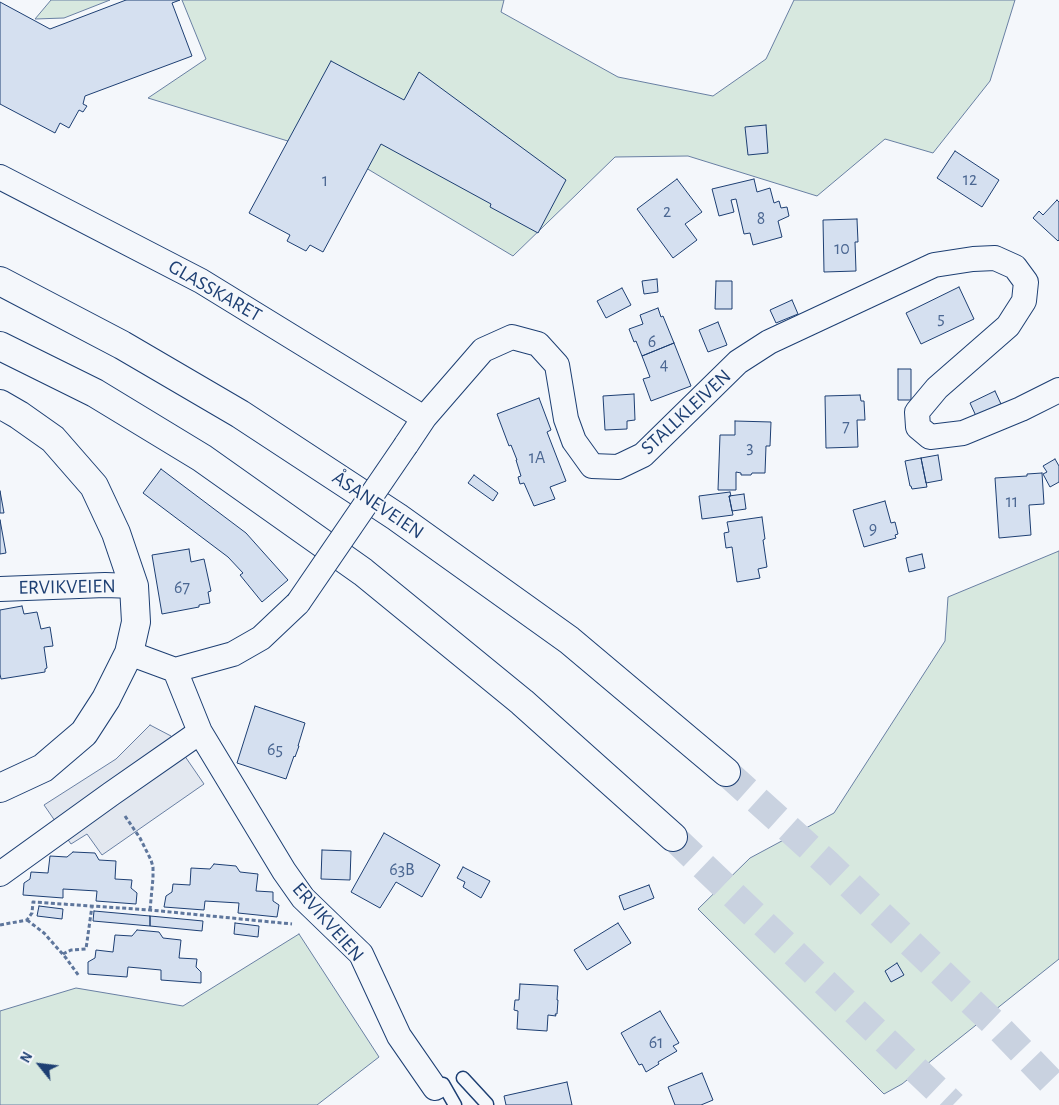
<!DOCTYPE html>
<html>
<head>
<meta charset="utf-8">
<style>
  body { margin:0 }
  #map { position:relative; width:1059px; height:1105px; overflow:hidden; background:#f4f7fb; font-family:"Alegreya Sans",sans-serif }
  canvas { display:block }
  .north { position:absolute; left:15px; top:1040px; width:50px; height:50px; -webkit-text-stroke:4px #f4f7fb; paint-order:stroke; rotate:299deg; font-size:14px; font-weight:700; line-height:20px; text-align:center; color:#1d3f73 }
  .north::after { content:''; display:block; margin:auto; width:18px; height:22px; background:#1d3f73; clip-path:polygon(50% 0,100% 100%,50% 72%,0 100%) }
</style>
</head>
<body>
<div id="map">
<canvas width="1059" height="1105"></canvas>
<div class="north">N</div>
</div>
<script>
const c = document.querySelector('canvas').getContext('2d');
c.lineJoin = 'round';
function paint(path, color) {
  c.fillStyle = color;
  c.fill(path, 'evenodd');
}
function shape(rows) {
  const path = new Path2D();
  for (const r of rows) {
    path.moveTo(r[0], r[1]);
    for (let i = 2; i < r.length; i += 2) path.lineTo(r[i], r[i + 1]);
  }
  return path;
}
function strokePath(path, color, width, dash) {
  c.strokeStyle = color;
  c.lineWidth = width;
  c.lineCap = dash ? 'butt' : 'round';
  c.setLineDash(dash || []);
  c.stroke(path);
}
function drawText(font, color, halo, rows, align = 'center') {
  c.font = font + ' "Alegreya Sans",sans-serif';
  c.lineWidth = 4;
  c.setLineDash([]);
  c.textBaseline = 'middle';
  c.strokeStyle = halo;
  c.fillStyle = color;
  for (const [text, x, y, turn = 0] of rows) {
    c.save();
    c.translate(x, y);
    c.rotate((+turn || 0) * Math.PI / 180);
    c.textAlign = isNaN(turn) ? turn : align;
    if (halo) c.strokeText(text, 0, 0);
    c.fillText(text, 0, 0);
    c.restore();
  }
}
const green = shape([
  [51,0,110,0,64,18,35,19,51,0],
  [182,0,504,0,501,12,618,77,713,96,766,59,794,0,1015,0,990,81,933,153,885,139,817,196,688,156,615,157,513,256,356,162,148,98,206,59,182,0],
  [1059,551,1059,959,902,1084,884,1094,698,909,750,858,834,813,945,641,948,597,1059,551],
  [299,934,379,1057,317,1105,0,1105,0,1011,76,988,183,1006,299,934]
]);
const parking = shape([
  [150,725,171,736,204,784,102,855,87,834,71,844,44,805,116,759,150,725]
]);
const building = shape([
  [126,0,180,0,172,3,192,56,85,96,83,104,87,106,83,112,79,110,69,128,60,123,55,133,0,104,0,2,50,29,126,0],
  [331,61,404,100,419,72,566,180,538,233,490,207,491,204,381,144,323,252,310,245,306,251,287,241,290,235,249,213,331,61],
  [766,125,768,153,748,155,745,127,766,125],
  [955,151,999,180,982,207,937,178,955,151],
  [677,179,702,212,685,224,697,240,673,258,637,209,677,179],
  [754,179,757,192,770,188,774,203,779,201,781,208,787,207,789,216,778,221,782,237,753,245,750,233,744,234,736,199,731,200,734,212,719,216,712,189,754,179],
  [1057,200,1059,202,1059,240,1058,241,1033,218,1039,211,1043,215,1057,200],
  [857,219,858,242,855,242,856,271,824,272,823,220,857,219],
  [657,279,658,292,644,294,642,281,657,279],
  [716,281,732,281,732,309,715,309,716,281],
  [959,287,974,319,921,344,906,313,959,287],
  [622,288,631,305,606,318,597,301,622,288],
  [792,300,798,314,776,323,770,310,792,300],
  [658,308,661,317,663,316,674,343,642,356,636,341,634,342,629,329,643,324,640,315,658,308],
  [718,322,727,345,708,352,699,330,718,322],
  [674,343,691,386,651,401,643,379,650,377,642,356,674,343],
  [898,369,911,369,911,400,898,400,898,369],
  [995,391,1001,404,976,416,970,403,995,391],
  [634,394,635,420,627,421,627,429,605,430,603,396,634,394],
  [860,395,861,401,864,401,865,420,857,420,858,447,826,448,825,396,860,395],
  [539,398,551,430,547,432,566,481,550,487,555,499,534,506,524,483,520,484,518,477,521,476,516,460,517,460,511,445,509,446,497,414,539,398],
  [735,421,771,422,770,446,766,446,765,473,752,473,751,475,741,475,741,473,736,472,736,490,718,490,720,435,735,435,735,421],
  [938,455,942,480,926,483,921,458,938,455],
  [921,458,927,487,912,489,911,486,910,486,905,461,921,458],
  [1055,459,1059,466,1059,482,1050,487,1043,474,1047,472,1043,466,1055,459],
  [161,469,246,533,288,580,262,602,240,575,243,573,228,557,143,493,161,469],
  [1042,473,1044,504,1029,505,1031,535,999,538,995,478,1027,476,1027,474,1042,473],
  [474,475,498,493,493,501,468,483,474,475],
  [0,491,4,513,0,513,0,491],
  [730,492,731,496,729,496,733,515,702,519,699,496,730,492],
  [744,494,746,509,732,511,729,496,744,494],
  [885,501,891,523,895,522,898,534,895,535,896,538,864,547,853,510,885,501],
  [762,517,765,539,763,540,767,567,758,569,760,578,737,582,732,547,726,548,724,533,729,532,727,522,762,517],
  [0,520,6,553,0,554,0,520],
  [189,549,191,562,204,559,211,591,208,592,210,603,199,605,199,607,162,614,152,555,189,549],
  [922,554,925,568,909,572,906,558,922,554],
  [22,606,24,614,37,612,41,629,50,627,53,646,44,647,47,668,45,669,45,672,1,679,0,674,0,610,22,606],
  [255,706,305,723,298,746,299,746,295,757,294,756,286,779,237,763,255,706],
  [384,833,440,865,422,897,396,882,380,908,351,892,384,833],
  [322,850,351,851,350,880,321,879,322,850],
  [73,852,95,853,99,860,116,861,115,879,132,880,131,888,137,893,136,904,96,901,97,891,63,889,63,898,23,895,24,883,30,879,31,872,48,873,50,856,67,857,73,852],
  [214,864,236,866,240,872,258,874,256,891,273,892,273,901,279,905,277,917,238,913,239,903,205,901,204,910,164,907,166,896,172,892,173,884,190,885,191,868,210,869,214,864],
  [463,867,490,881,481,898,463,887,465,882,457,878,463,867],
  [649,885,654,898,624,910,619,896,649,885],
  [39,906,63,909,62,919,37,916,39,906],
  [94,911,150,916,150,926,93,921,94,911],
  [150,916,203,921,202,931,150,926,150,916],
  [235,923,259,926,258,937,234,934,235,923],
  [618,923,631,943,587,970,574,950,618,923],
  [137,930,159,932,163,938,181,940,179,958,197,959,196,967,201,972,201,983,161,980,161,970,128,967,127,977,88,974,88,962,95,958,96,950,113,952,115,935,132,936,137,930],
  [897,963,904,975,891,982,885,971,897,963],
  [520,984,558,986,557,1000,558,1000,557,1014,555,1014,556,1016,548,1015,547,1031,517,1029,518,1011,514,1010,515,1000,519,1000,520,984],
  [660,1011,679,1043,673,1046,677,1051,658,1062,659,1064,646,1072,642,1064,639,1065,621,1033,660,1011],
  [702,1073,713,1100,701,1105,675,1105,668,1087,702,1073],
  [567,1082,572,1105,506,1105,504,1096,567,1082]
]);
const motorwayTunnel = shape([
  [726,772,829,865,1001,1030,1059,1090],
  [673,837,953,1105]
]);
const path = shape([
  [125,816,140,838,151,860,153,867,153,878,150,910],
  [27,920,44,933,66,958,79,976],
  [0,925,27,920,32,913,33,902,150,910,292,924],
  [63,954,71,950,86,949,92,906]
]);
const service = shape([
  [463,1078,487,1104],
  [443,1084,455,1105]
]);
const minor = shape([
  [0,177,201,281,424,418],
  [406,445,424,418,483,350,512,337,538,344,557,365,566,419,574,441,592,466,618,467,643,455,738,362,769,342,934,265,973,259,995,258,1015,267,1026,282,1024,301,1008,326,937,388,917,412,918,427,930,437,963,433,1021,409,1059,390],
  [0,589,105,585,134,586],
  [129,653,175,670,200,732,284,871,303,898,361,954,399,1036,435,1088],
  [175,670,233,654,261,638,298,603],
  [0,874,111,794,200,732]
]);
const primary = shape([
  [0,404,19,415,53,439,94,486,116,533,134,586,136,622,129,653,106,699,84,733,43,768,0,788]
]);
const motorway = shape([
  [0,281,122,345,240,414,397,517,569,640,726,772],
  [0,346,95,393,202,458,363,572,522,702,673,837]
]);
const minorBridge = shape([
  [298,603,406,445]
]);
const numberNames = [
  ["12",970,180],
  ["1",325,181],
  ["2",667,212],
  ["8",761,219],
  ["10",842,249],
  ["5",941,319],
  ["6",652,342],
  ["4",664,365],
  ["7",846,427],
  ["3",750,448],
  ["1A",537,458],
  ["11",1012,502],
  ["9",873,529],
  ["67",182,588],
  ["65",275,750],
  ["63B",402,870],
  ["61",656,1043]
];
const streetNames = [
  ["GLASSKARET",215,291,30],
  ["STALLKLEIVEN",686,412,-43],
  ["ÅSANEVEIEN",378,505,34],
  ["ERVIKVEIEN",67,587,-1],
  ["ERVIKVEIEN",328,922,49]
];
paint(green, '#d7e8df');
strokePath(green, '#687fa3', 1);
paint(parking, '#e3e8f0');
strokePath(parking, '#687fa3', 1);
paint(building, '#d5e0f0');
strokePath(building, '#1d3f73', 1);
strokePath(motorwayTunnel, '#c9d2e0', 28, [28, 14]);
strokePath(service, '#1d3f73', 15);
strokePath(minor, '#1d3f73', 26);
strokePath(primary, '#1d3f73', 30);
strokePath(motorway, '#1d3f73', 30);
strokePath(path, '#5e769c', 3, [4, 2.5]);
strokePath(service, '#f4f7fb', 12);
strokePath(minor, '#f4f7fb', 24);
strokePath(primary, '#f4f7fb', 28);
strokePath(motorway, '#f4f7fb', 28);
strokePath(minorBridge, '#1d3f73', 26, []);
strokePath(minorBridge, '#f4f7fb', 24);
drawText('18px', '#4b6792', null, numberNames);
drawText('20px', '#1d3f73', '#f4f7fb', streetNames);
</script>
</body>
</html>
